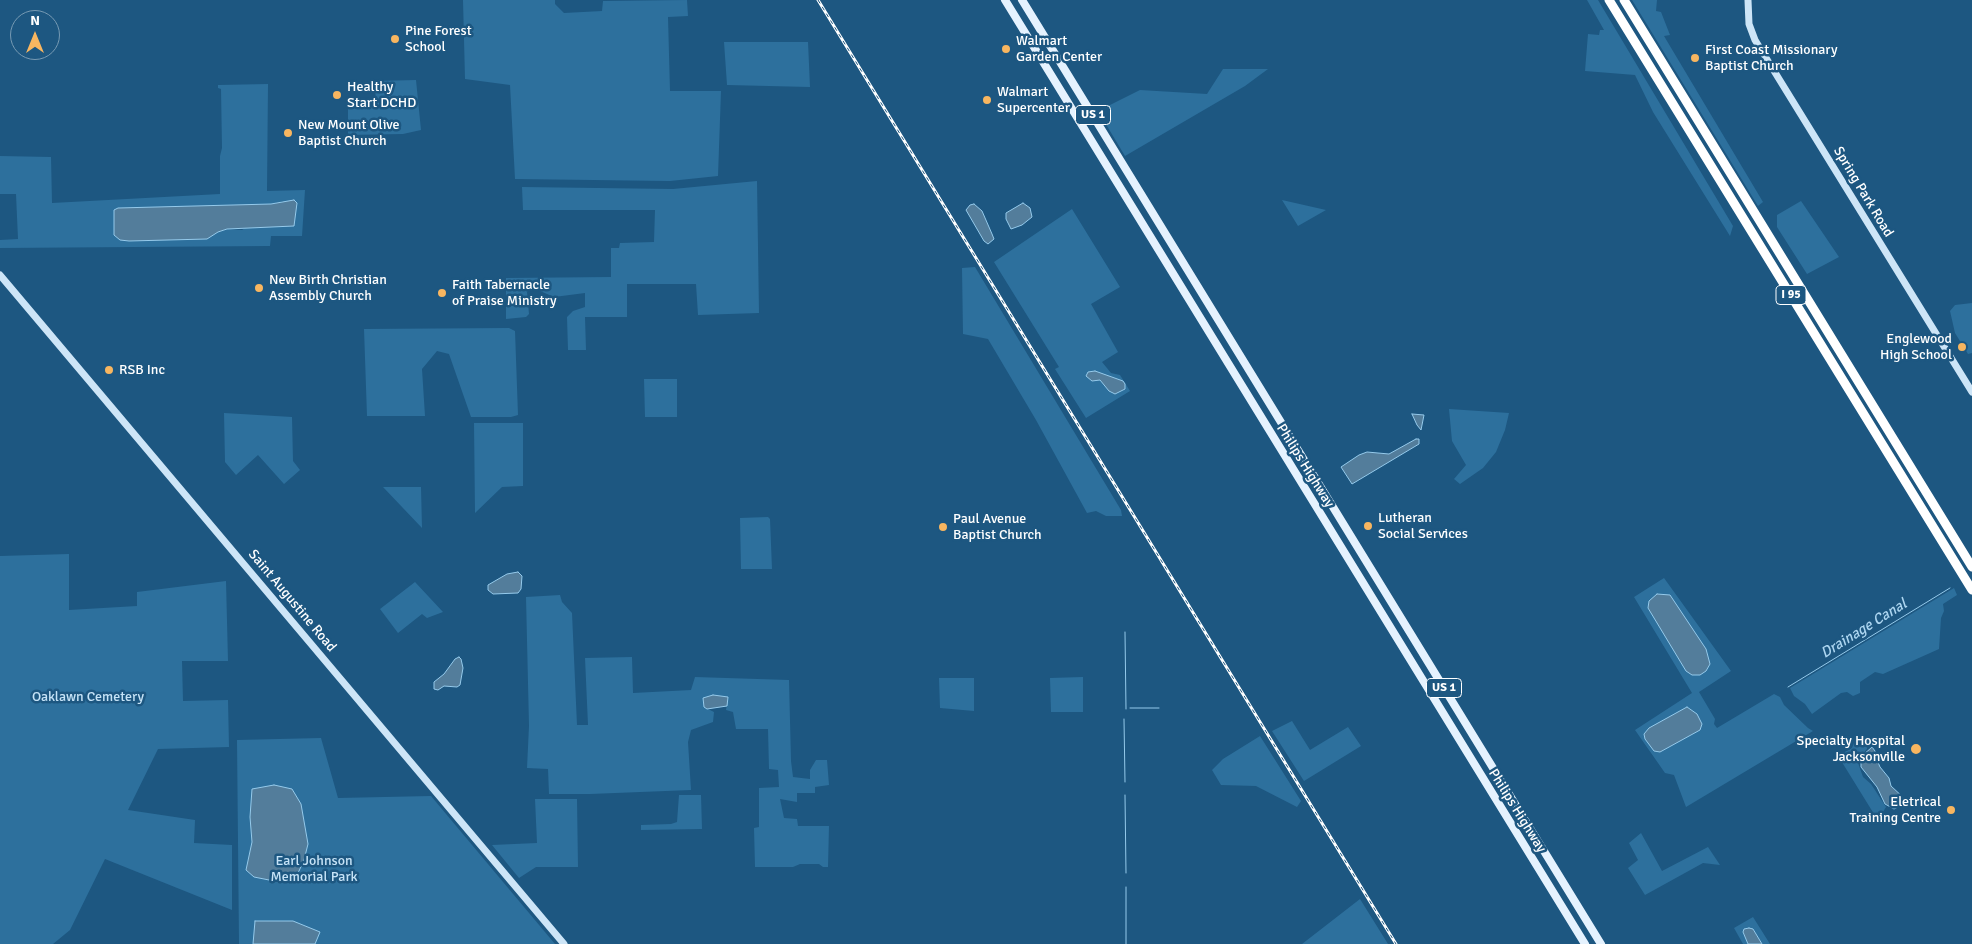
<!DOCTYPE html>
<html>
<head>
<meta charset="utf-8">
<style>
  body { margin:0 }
  #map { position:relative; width:1972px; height:944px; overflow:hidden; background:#1d5781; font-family:Signika,sans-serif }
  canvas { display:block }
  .north { position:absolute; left:10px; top:10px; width:50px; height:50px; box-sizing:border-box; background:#1d5781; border:1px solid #779ab3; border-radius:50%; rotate:0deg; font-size:14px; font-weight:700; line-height:20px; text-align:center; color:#fff }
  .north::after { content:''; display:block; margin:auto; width:18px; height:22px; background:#f8b660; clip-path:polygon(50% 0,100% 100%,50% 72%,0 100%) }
</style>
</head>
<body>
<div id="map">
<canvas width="1972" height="944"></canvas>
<div class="north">N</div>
</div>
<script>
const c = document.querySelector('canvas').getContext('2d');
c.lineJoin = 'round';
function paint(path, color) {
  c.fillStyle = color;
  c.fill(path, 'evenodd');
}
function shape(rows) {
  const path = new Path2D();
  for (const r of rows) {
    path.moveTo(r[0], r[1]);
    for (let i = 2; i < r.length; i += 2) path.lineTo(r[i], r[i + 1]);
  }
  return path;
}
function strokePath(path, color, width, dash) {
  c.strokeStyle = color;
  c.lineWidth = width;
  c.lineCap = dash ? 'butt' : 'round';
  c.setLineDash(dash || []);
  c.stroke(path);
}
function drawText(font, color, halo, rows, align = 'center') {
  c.font = font + ' Signika,sans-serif';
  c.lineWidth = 5;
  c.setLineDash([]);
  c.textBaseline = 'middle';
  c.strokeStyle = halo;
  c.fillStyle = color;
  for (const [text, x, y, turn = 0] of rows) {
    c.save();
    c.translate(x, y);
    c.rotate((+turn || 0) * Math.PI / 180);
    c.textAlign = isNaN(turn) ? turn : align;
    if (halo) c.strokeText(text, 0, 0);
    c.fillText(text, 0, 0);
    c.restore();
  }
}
const green = shape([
  [463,0,555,0,555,4,564,13,602,11,603,1,687,0,688,16,668,17,670,91,721,91,718,176,670,181,515,179,510,85,465,79],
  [1587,0,1598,0,1733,226,1730,236,1653,112,1635,75,1585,71,1588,34,1599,35,1600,30,1604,30],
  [1632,0,1657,0,1656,11,1661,12,1670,35,1664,36,1763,202,1758,206],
  [724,42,808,42,810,87,727,85],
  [1223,69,1268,69,1245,86,1125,156,1098,111,1140,90,1207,94],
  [416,80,421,130,403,134,348,135,348,107,376,106,375,81],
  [268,84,267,191,305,190,302,236,271,236,270,246,0,248,0,240,18,239,16,194,0,194,0,156,51,157,52,203,220,194,220,156,222,148,221,89,218,88,218,85],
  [284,201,242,230,228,229,218,232,114,211,118,208,271,204],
  [757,181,759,313,698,315,696,284,627,284,627,317,585,317,586,350,568,350,567,317,573,311,585,307,585,293,554,297,531,287,527,292,529,314,526,317,506,319,506,278,611,277,611,248,619,248,620,243,654,242,655,210,523,210,522,187,673,189],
  [1282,200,1326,210,1298,226],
  [1801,201,1839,257,1807,274,1777,227,1777,215],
  [1072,209,1120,287,1091,304,1118,352,1102,362,1111,373,1120,375,1130,391,1086,418,1055,369,1059,367,994,262],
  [975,267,1121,510,1122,516,1106,516,1096,511,1087,513,1036,420,988,339,963,334,962,268],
  [1972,303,1972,353,1968,354,1955,333,1950,311,1955,305],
  [509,328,515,331,518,415,511,417,471,417,449,354,437,351,422,369,425,416,367,416,364,329],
  [644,379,677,379,677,417,645,417],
  [1449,409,1509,413,1505,430,1496,452,1483,468,1460,484,1454,479,1466,465,1452,441],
  [224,413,292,417,293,461,300,470,284,484,258,455,236,475,225,462],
  [474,423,523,423,523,486,502,487,475,513],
  [383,487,421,487,422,528],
  [768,517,770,519,772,569,741,569,740,518],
  [69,554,69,610,137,606,137,592,226,581,228,661,182,661,183,701,228,700,229,747,158,749,128,810,195,820,194,843,232,845,232,910,105,859,70,930,53,944,0,944,0,556],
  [1664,578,1731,671,1699,692,1715,719,1714,724,1717,728,1774,694,1780,697,1784,705,1808,728,1813,731,1686,807,1674,775,1665,773,1635,730,1692,693,1634,597],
  [415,582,443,612,427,618,422,614,398,633,380,609],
  [1954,588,1957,595,1943,604,1944,611,1941,618,1939,649,1883,674,1875,672,1860,682,1860,693,1853,696,1847,692,1841,693,1812,714,1805,704,1794,696,1790,688],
  [560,595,562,602,572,613,577,725,588,725,585,658,632,657,633,693,691,690,695,677,789,680,791,761,793,777,810,779,810,770,816,760,827,760,829,785,815,787,815,793,797,793,797,802,780,799,784,818,797,819,798,826,829,826,828,867,823,867,819,864,800,864,793,867,755,867,754,828,759,827,759,788,779,787,778,770,769,769,768,729,736,729,733,712,726,710,728,697,704,707,714,712,713,722,691,730,688,742,691,790,590,794,549,794,548,769,527,768,529,726,526,597],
  [1083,677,1083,712,1051,712,1050,678],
  [939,678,974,678,974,711,940,708],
  [1292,721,1310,750,1348,727,1361,746,1304,781,1272,731],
  [1260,736,1301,801,1297,807,1256,786,1221,785,1212,770,1223,759],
  [1863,737,1868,738,1867,749,1857,760,1863,777,1871,784,1886,807,1881,815,1874,814,1840,759,1843,753,1852,748,1855,740],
  [321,738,338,798,431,796,555,944,239,944,237,740],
  [679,795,701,795,702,829,641,830,641,825,671,824,677,822],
  [535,799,577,799,578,867,536,867,519,878,492,845,537,843],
  [1641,833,1662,871,1708,847,1720,865,1703,863,1645,895,1628,868,1638,860,1629,843],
  [1360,899,1388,944,1302,944],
  [1753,917,1770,944,1762,944,1753,929,1743,932,1748,944,1743,944,1734,928]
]);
const water = shape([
  [294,200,297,203,294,226,227,229,218,232,207,239,129,241,120,240,114,235,114,210,118,208,271,204,294,200],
  [1023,203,1030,208,1032,217,1022,225,1011,229,1006,219,1006,213,1023,203],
  [974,204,982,211,992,234,994,239,988,244,984,241,966,210,970,205,974,204],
  [1095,371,1123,381,1125,384,1125,389,1115,394,1109,391,1100,380,1092,381,1086,376,1088,372,1095,371],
  [1412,414,1424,415,1421,430,1417,425,1412,414],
  [1416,439,1419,439,1419,444,1352,484,1341,467,1359,455,1367,452,1389,454,1416,439],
  [518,572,522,576,521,589,518,593,493,594,488,590,488,585,507,574,518,572],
  [1657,594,1670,595,1706,649,1710,664,1706,671,1700,675,1692,675,1686,671,1648,608,1649,601,1657,594],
  [459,657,461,659,463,668,460,685,457,687,444,686,438,690,434,689,434,682,444,674,455,659,459,657],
  [713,695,728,697,727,706,707,709,704,707,703,698,713,695],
  [1687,707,1697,714,1702,724,1700,730,1660,752,1654,751,1645,739,1644,734,1649,728,1687,707],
  [1872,747,1875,751,1875,755,1880,767,1889,778,1891,786,1905,799,1904,804,1894,809,1885,804,1877,787,1861,767,1861,757,1872,747],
  [274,785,292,789,301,804,308,844,304,860,299,871,293,878,279,882,254,877,246,870,252,842,250,817,252,789,274,785],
  [255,921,293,921,320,932,315,944,253,944,255,921],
  [1749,928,1753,929,1762,944,1748,944,1743,932,1744,929,1749,928]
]);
const stream = shape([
  [1125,632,1126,709],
  [1788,687,1950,588],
  [1130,708,1159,708],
  [1124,719,1125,782],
  [1125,795,1126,873],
  [1126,887,1126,944]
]);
const secondary = shape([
  [1748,0,1749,24,1755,40,1972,392],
  [0,275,564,944]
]);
const primary = shape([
  [1005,0,1585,944],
  [1022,0,1601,944]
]);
const highway = shape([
  [1609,0,1972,590],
  [1624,0,1972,567]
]);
const rail = shape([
  [818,0,1396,944]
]);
const markers = [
  [395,39,5,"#f8b660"],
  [1006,49,5,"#f8b660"],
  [1695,58,5,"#f8b660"],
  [337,95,5,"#f8b660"],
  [987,100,5,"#f8b660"],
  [288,133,5,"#f8b660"],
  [259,288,5,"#f8b660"],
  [442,293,5,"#f8b660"],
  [1962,347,5,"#f8b660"],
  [109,370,5,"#f8b660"],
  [1368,526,5,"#f8b660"],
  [943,527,5,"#f8b660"],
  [1916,749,6,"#f8b660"],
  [1951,810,5,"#f8b660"]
];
const shields = [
  [1093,115,35],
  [1791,295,30],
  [1444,688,35]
];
const shieldNames = [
  ["US 1",1093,115],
  ["I 95",1791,295],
  ["US 1",1444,688]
];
const poiNames = [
  ["Pine Forest",405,31],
  ["School",405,47],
  ["Walmart",1016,41],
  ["Garden Center",1016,57],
  ["First Coast Missionary",1705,50],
  ["Baptist Church",1705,66],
  ["Healthy",347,87],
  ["Start DCHD",347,103],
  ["Walmart",997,92],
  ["Supercenter",997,108],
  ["New Mount Olive",298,125],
  ["Baptist Church",298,141],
  ["New Birth Christian",269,280],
  ["Assembly Church",269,296],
  ["Faith Tabernacle",452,285],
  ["of Praise Ministry",452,301],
  ["Englewood",1952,339,"right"],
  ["High School",1952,355,"right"],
  ["RSB Inc",119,370],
  ["Lutheran",1378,518],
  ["Social Services",1378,534],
  ["Paul Avenue",953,519],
  ["Baptist Church",953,535],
  ["Specialty Hospital",1905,741,"right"],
  ["Jacksonville",1905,757,"right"],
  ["Eletrical",1941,802,"right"],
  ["Training Centre",1941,818,"right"]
];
const streetNames = [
  ["Spring Park Road",1863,192,59],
  ["Philips Highway",1305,466,58],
  ["Saint Augustine Road",292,601,50],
  ["Philips Highway",1517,811,58]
];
const parkNames = [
  ["Oaklawn Cemetery",88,697],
  ["Earl Johnson",314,861],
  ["Memorial Park",314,877]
];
const waterNames = [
  ["Drainage Canal",1864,629,-32]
];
paint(green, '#2d709d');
paint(water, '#537d9b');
strokePath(water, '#95caeb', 1);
strokePath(stream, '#95caeb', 1);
strokePath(secondary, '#cde5f7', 7);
strokePath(primary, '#e5f2fe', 8);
strokePath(highway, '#fff', 9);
strokePath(rail, '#fff', 3);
strokePath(rail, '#1d5781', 1, [4]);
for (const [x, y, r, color] of markers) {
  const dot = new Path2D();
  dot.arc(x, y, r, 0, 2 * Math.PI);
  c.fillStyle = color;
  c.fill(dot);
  strokePath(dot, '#1d5781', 2);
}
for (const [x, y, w] of shields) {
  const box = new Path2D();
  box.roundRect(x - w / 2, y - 9.5, w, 19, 4);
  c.fillStyle = '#1d5781';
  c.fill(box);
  strokePath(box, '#fff', 1);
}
drawText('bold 12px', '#fff', null, shieldNames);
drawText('14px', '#fff', '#1d5781', poiNames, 'left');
drawText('14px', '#fff', '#1d5781', streetNames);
drawText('14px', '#c6e3f7', '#1d5781', parkNames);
drawText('italic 15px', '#add6f1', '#1d5781', waterNames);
</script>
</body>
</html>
